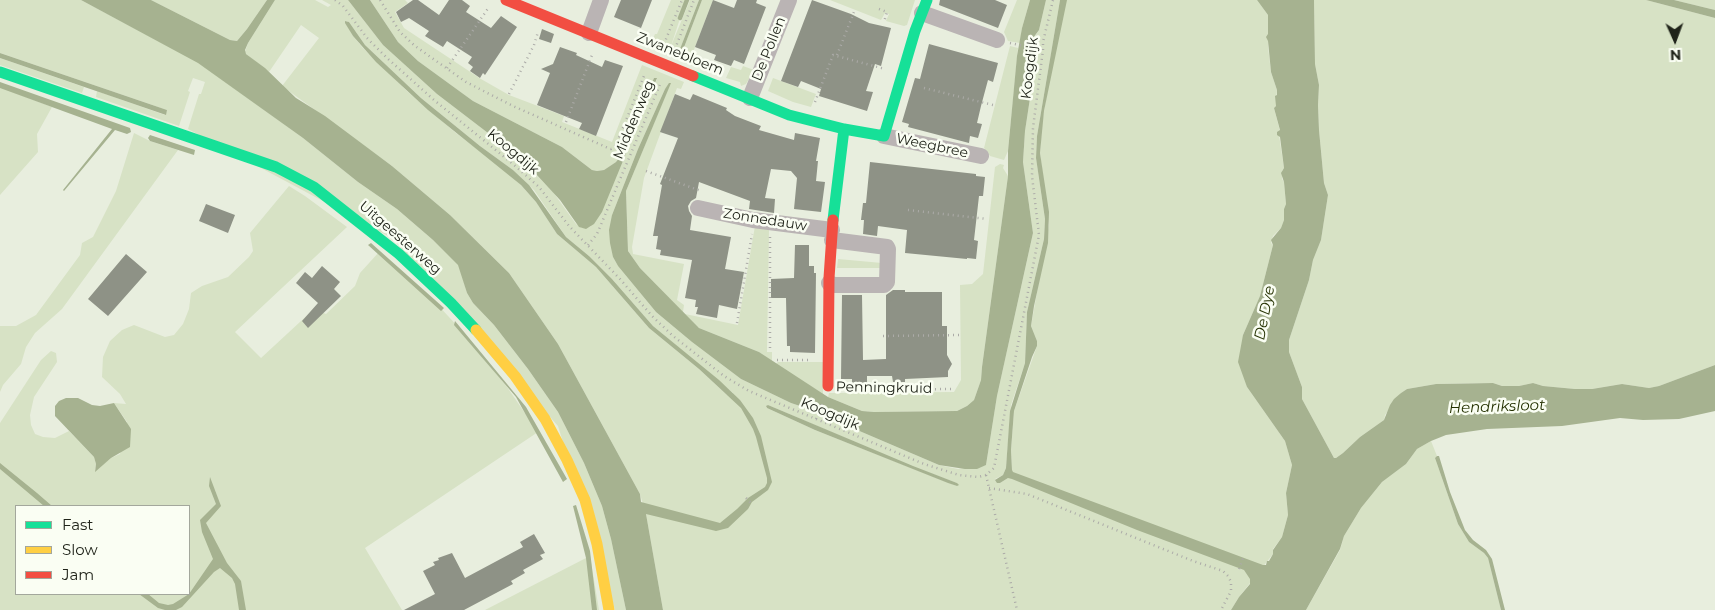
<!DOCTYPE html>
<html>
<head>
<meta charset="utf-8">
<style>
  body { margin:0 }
  #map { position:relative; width:1715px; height:610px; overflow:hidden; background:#e8eede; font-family:Montserrat,sans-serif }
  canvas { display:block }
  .legend { position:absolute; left:15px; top:505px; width:175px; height:90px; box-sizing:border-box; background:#fafef3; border:1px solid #a3a79c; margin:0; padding:6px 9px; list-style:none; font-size:15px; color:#20241a }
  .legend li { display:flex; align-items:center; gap:10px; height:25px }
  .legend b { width:25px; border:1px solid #a3a79c }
  .north { position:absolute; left:1650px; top:15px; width:50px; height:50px; -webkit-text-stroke:4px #fafef3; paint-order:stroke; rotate:178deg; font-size:14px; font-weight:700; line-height:20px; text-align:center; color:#20241a }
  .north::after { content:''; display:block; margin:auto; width:18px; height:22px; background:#20241a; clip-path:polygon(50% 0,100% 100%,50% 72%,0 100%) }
</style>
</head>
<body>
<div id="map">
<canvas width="1715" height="610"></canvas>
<ul class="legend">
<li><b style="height:6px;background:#16e098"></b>Fast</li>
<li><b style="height:6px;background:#ffcf43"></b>Slow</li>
<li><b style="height:6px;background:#f24e42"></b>Jam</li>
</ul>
<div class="north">N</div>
</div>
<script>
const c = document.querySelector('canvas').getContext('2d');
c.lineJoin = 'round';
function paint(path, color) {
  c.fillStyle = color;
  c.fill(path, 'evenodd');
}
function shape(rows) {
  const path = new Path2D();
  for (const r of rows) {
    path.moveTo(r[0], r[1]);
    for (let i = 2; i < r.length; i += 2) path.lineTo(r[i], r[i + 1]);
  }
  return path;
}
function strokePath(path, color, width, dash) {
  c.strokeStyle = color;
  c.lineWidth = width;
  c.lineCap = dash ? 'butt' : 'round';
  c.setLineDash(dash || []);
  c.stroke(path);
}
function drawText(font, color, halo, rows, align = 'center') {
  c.font = font + ' Montserrat,sans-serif';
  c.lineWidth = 5;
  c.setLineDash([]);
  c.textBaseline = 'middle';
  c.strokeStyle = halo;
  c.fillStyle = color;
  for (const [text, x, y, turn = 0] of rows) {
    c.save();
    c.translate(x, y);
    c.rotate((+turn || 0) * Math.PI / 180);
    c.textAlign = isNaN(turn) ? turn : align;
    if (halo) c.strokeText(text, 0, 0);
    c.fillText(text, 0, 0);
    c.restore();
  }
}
const green = shape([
  [0,0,81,0,198,62,303,138,358,182,397,209,433,240,459,265,467,293,473,303,494,325,528,369,558,412,584,463,602,506,611,539,626,610,615,610,558,426,392,238,188,129,199,94,201,94,205,82,193,78,188,91,190,92,179,126,96,97,97,91,165,115,167,110,0,53],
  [151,0,267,0,247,29,237,41,230,40],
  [275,0,315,0,328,7,331,5,322,0,348,0,383,45,437,94,518,156,553,192,576,224,582,228,590,227,657,79,654,78,628,141,622,154,616,162,604,170,597,171,592,170,562,147,473,101,418,61,398,42,370,0,405,0,408,3,395,12,404,28,481,79,509,95,564,116,562,122,612,142,642,65,684,82,681,89,677,88,644,178,632,247,633,254,684,264,677,300,684,305,683,312,640,268,628,251,626,191,670,84,665,89,638,149,612,215,613,257,618,266,656,312,692,342,741,379,791,403,806,408,818,407,824,410,829,418,939,465,958,469,986,465,997,396,1033,233,1023,162,1025,131,1034,72,1034,66,1027,53,1027,49,1039,30,1046,0,1060,0,1037,136,1036,158,1045,219,1044,239,1027,312,1025,363,1011,405,1006,468,1003,475,995,479,1000,483,1008,478,1012,470,1011,450,1014,411,1037,346,1037,341,1031,326,1049,225,1040,153,1042,123,1063,0,1257,0,1268,15,1268,47,1271,72,1277,90,1276,106,1274,108,1280,131,1279,135,1284,168,1282,171,1282,179,1284,182,1286,204,1284,209,1284,220,1281,228,1273,236,1271,243,1273,245,1260,296,1243,335,1247,387,1285,441,1292,465,1286,493,1288,515,1282,537,1273,549,1273,554,1239,597,1231,610,663,610,646,514,640,494,558,344,509,273,450,215,392,166,282,86,319,38,301,25,269,72,246,54,245,52,248,43],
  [345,21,349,22,365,45,421,98,480,146,513,170,534,190,566,237,589,256,612,279,653,326,733,393,727,395,699,369,649,328,596,267,557,234,536,202,521,185,505,170,456,133,408,92,363,48,353,36],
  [768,405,913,467,957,483,957,486,815,430,767,408,766,407],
  [671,0,686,0,671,46,690,0,699,0,680,49,683,50,702,0,713,0,689,63,658,49,660,44,655,42,653,47,650,46,655,34,657,34],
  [830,0,915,0,907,25,904,26,886,21,889,14,885,13,881,20],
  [1017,0,1030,0,1022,28,1020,43,1008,41,1004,32],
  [1314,0,1646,0,1715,18,1715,365,1659,386,1649,388,1622,384,1592,389,1575,389,1543,386,1533,383,1519,386,1502,386,1493,383,1474,383,1436,384,1407,389,1401,393,1385,415,1384,420,1360,437,1343,453,1336,458,1334,458,1302,399,1302,387,1289,352,1289,340,1309,280,1313,260,1321,240,1328,195,1324,183,1319,130,1318,105,1319,85,1315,64],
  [1674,0,1715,0,1715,10],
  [1010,46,1018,48,1008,151,1004,160,990,156,984,148],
  [0,58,84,87,82,93,0,65],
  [743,66,754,70,746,84,741,86,740,82,726,78,731,67,741,70],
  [773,78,816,94,811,107,793,102,768,91],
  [0,87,52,107,37,134,38,152,0,195],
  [134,133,150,141,178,150,62,309,35,333,26,347,21,364,3,385,0,392,0,326,16,326,36,315,80,255,82,243,93,237,116,191],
  [1000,164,1004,165,1003,168,1008,176,982,367,981,380,974,400,967,406,957,411,874,412,862,411,828,397,829,393,954,392,961,380,960,285,972,284,983,274,995,167],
  [289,186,305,196,347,227,235,332,261,358,314,309,326,314,355,286,360,273,379,252,435,302,462,331,507,387,538,432,365,548,402,610,0,610,0,423,41,360,51,351,56,353,57,362,34,397,30,415,31,425,35,434,43,437,55,438,69,431,94,457,96,464,95,471,111,458,120,454,127,422,114,403,126,404,120,394,102,377,103,357,110,341,122,330,134,325,165,337,174,335,183,324,189,309,191,293,202,286,228,277,249,257,253,251,250,233],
  [16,506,189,506,189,594,16,594],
  [755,226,769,229,767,352,772,352,772,361,759,352,699,328,685,314,738,325],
  [838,259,882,263,881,268,837,268],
  [778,362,823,362,823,394,776,364],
  [1431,441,1437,456,1435,458,1458,524,1469,542,1484,553,1488,558,1501,610,1306,610,1340,550,1344,536,1361,508,1382,482,1406,464,1417,449],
  [590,556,599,610,485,610,586,558]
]);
const water = shape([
  [81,0,151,0,230,40,237,41,247,29,267,0,275,0,248,43,245,50,246,54,265,68,296,98,325,116,392,166,450,215,509,273,558,344,640,494,641,502,720,523,737,509,748,498,765,487,767,483,767,478,756,437,753,429,741,408,699,369,649,328,596,267,557,234,536,202,521,185,428,110,376,62,353,36,345,23,345,21,349,22,365,45,421,98,480,146,513,170,529,185,566,237,589,256,612,279,653,326,719,380,740,400,753,418,761,436,772,482,768,490,752,502,748,509,728,528,716,531,646,514,663,610,626,610,611,539,602,506,584,463,558,412,528,369,494,325,473,303,467,293,458,265,433,240,397,209,358,182,303,138,198,63],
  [348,0,370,0,398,42,418,61,473,101,562,147,592,170,597,171,604,170,616,162,622,154,628,141,654,78,657,78,602,212,594,224,586,229,579,227,560,200,535,173,518,156,437,94,383,45],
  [699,0,702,0,683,50,680,49],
  [1030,0,1046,0,1039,30,1028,45,1027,53,1034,66,1034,72,1025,131,1023,162,1033,233,997,396,986,465,977,469,965,469,939,465,829,418,824,410,818,407,806,408,791,403,741,379,692,342,656,312,618,266,613,257,610,243,609,230,612,215,638,149,665,89,669,83,671,83,626,191,628,251,640,268,699,328,759,352,828,397,862,411,874,412,957,411,967,406,974,400,981,380,982,367,1008,176,1008,151,1017,56,1022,28],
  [1060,0,1067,0,1044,111,1040,153,1049,212,1048,243,1034,306,1031,326,1037,341,1037,346,1032,357,1014,411,1011,450,1012,470,1013,472,1263,565,1266,565,1267,561,1269,561,1273,554,1273,550,1282,537,1288,515,1286,493,1292,465,1285,441,1247,387,1238,362,1243,335,1260,296,1273,245,1271,240,1281,228,1284,220,1284,209,1286,204,1284,182,1281,173,1284,168,1280,137,1277,135,1277,132,1280,130,1274,108,1276,106,1275,96,1277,95,1277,90,1271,72,1268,41,1266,37,1268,34,1268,15,1257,0,1314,0,1315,64,1319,85,1318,105,1319,130,1324,183,1328,195,1321,240,1313,260,1309,280,1289,340,1289,352,1302,387,1302,399,1334,458,1336,458,1343,453,1360,437,1384,420,1390,405,1394,399,1401,393,1407,389,1436,384,1493,383,1502,386,1519,386,1533,383,1543,386,1575,389,1592,389,1622,384,1649,388,1659,386,1715,365,1715,411,1679,419,1643,420,1620,418,1562,426,1487,429,1446,435,1431,441,1417,449,1406,464,1382,482,1361,508,1344,536,1340,549,1306,610,1231,610,1239,597,1250,584,1250,579,1244,570,1137,530,1012,479,1008,478,1000,483,997,483,995,480,1003,475,1006,468,1010,411,1025,363,1027,312,1044,239,1045,219,1036,158,1037,136],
  [1646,0,1674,0,1715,10,1715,18],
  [0,53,167,110,166,115,0,58],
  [0,82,130,128,131,132,127,134,115,130,64,191,63,190,112,129,0,88],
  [150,135,195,150,194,155,150,141,148,138],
  [371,243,444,308,441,311,368,245],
  [455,321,526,407,567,479,563,482,516,397,454,325],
  [66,398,78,398,92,405,100,406,114,403,131,429,130,447,111,458,95,472,96,464,94,457,55,416,55,406,59,401],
  [768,405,913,466,957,483,959,485,957,486,948,483,815,430,767,408,766,406],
  [1437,456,1439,456,1450,492,1465,530,1473,540,1486,550,1492,559,1505,610,1501,610,1488,558,1484,553,1469,542,1458,524,1435,458],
  [0,463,37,493,52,506,44,506,0,469],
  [210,477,221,506,206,523,227,563,241,581,246,610,239,610,235,584,232,578,220,568,214,572,182,607,176,610,165,610,158,608,139,594,148,594,159,603,168,605,173,604,189,594,213,559,202,532,200,520,216,504,209,486],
  [576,505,590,551,597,610,592,610,586,558,573,506]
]);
const stream = shape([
  [680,18,687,0]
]);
const building = shape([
  [413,0,418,0,439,15,449,0,462,0,470,6,466,12,491,28,501,16,517,27,485,75,483,73,480,78,470,71,473,67,468,63,472,57,447,41,443,47,425,36,429,31,409,18,401,22,396,12],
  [621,0,652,0,641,28,614,17],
  [713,0,734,8,737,0,757,0,756,3,766,7,744,64,734,60,731,66,714,60,716,55,695,47],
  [812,0,851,14,869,23,891,28,881,66,875,64,866,91,873,92,867,111,819,96,821,89,801,81,798,87,781,81],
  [940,0,995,0,1007,5,998,28,939,5],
  [542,29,554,34,551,43,539,39],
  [929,44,998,63,993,82,988,80,981,106,977,123,982,124,978,138,970,136,969,143,908,127,909,124,902,122,915,78,920,79],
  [560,47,577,53,576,55,602,67,605,60,623,66,596,136,579,129,582,123,537,105,550,73,541,69,553,64],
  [675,94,690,100,693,94,727,108,726,110,735,116,761,126,759,130,794,140,795,133,820,138,816,161,818,161,816,181,825,182,821,212,794,209,797,178,791,171,771,169,765,198,775,199,774,213,749,209,750,201,699,182,696,198,691,201,688,206,689,211,692,216,690,230,731,237,725,269,744,272,737,309,719,305,717,318,696,314,698,307,695,307,696,300,685,298,692,260,660,255,661,250,656,249,658,236,653,236,662,185,660,184,678,138,660,132],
  [870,162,976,174,976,176,985,177,983,196,979,196,974,240,978,241,976,259,967,258,967,259,905,253,907,230,878,226,877,236,863,234,864,220,861,220,863,203,866,203],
  [206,204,235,215,228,233,199,221],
  [795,245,809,245,809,266,814,266,814,273,816,273,815,353,790,352,790,346,787,346,786,298,771,298,771,279,794,278],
  [126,254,147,272,108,316,88,299],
  [322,266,340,282,334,289,341,296,308,328,302,321,318,303,296,283,305,272,312,278],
  [893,290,905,290,905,292,942,292,942,326,947,326,947,355,952,364,948,371,948,377,905,379,905,382,893,382,892,376,867,376,867,385,852,385,852,379,841,379,842,295,862,295,863,360,886,359,886,295],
  [534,534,545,553,540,555,543,559,523,570,525,573,511,581,513,584,464,610,404,610,435,594,423,571,435,565,433,562,439,560,438,558,452,553,465,578,523,547,520,542]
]);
const path = shape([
  [335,0,343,6,367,38,387,58,434,100,513,164,539,187,569,226,620,279,652,316,673,336,724,376,749,391,924,464,959,475,978,477,986,475,994,468,1039,235,1032,176,1033,128,1043,50,1043,42,1053,0],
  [380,0,400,32,415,46,466,82,513,106,606,147,611,149,616,145,644,76],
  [879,9,887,12,884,22],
  [1010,43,1043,50],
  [664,44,682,0],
  [675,49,694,0],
  [837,55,854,12],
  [447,68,489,7],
  [924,88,993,105],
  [509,94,534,45,538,32],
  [815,102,833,55,885,69],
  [566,122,592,55],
  [646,171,701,191],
  [908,210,987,219],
  [770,237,770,350],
  [588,245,597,234,661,82],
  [737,323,752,234],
  [883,336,959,335],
  [777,360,810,360],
  [845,390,952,389],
  [816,419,822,404],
  [986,475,1017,610],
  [989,488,1027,494,1193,561,1223,571,1228,576,1231,582,1231,591,1221,610],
  [746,498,752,504],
  [1239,569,1243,558]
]);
const street = shape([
  [922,13,997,40],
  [589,33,601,0],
  [750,98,789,0],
  [884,136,981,156],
  [698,208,753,220,832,230],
  [829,283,834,285,884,285,887,282,888,249,887,247,832,240]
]);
const fast = shape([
  [0,72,276,167,314,187,399,254,451,303,476,330],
  [693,76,789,115,844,129,884,136,915,31,927,0],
  [833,220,844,129]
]);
const slow = shape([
  [476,330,515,376,545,419,567,460,585,500,597,544,609,610]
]);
const jam = shape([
  [506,0,693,76],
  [828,386,829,278,833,220]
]);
const streetNames = [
  ["De Pollen",769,49,-68],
  ["Zwanebloem",680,54,22],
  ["Koogdijk",1030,68,-83],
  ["Middenweg",634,120,-67],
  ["Weegbree",932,146,12],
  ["Koogdijk",513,152,40],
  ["Zonnedauw",765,220,9],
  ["Uitgeesterweg",400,238,41],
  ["Penningkruid",884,388,1],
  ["Koogdijk",830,414,23]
];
const waterNames = [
  ["De Dye",1265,313,-79],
  ["Hendriksloot",1497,407,-2]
];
paint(green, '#d7e2c5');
paint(water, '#a6b290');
strokePath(stream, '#a6b290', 4.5);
paint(building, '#8e9286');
strokePath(path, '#acaba8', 2.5, [1, 4]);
strokePath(street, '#bab4b4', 16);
strokePath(fast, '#16e098', 11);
strokePath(slow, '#ffcf43', 11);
strokePath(jam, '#f24e42', 11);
drawText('14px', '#20241a', '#fafef3', streetNames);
drawText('italic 15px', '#243100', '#fafef3', waterNames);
</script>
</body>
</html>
